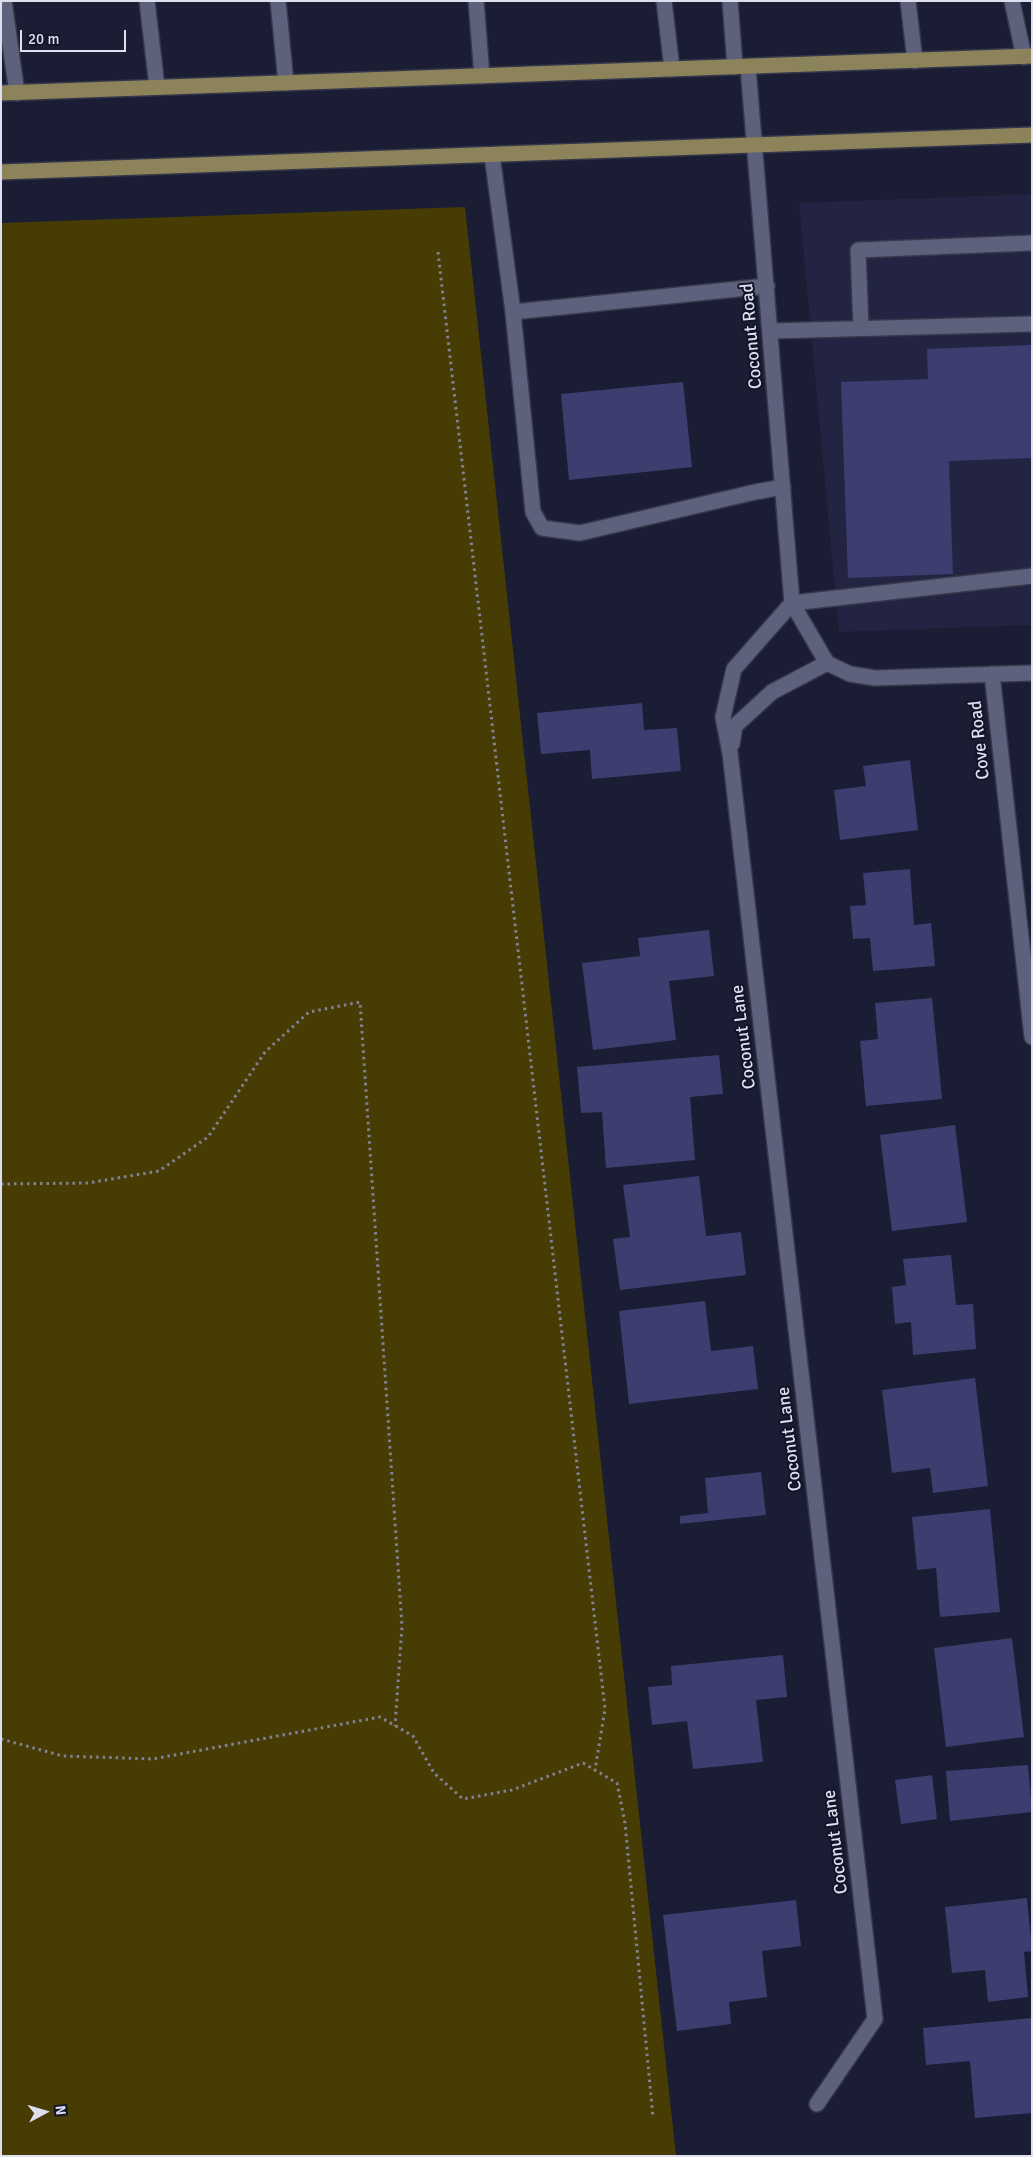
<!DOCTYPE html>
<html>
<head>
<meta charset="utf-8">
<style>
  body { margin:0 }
  #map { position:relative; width:1033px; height:2157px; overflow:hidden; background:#1b1d34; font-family:Signika,sans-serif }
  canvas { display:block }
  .frame { position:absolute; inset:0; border:2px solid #dddfef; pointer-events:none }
  .north { position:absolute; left:20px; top:2087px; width:50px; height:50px; -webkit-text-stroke:4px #121429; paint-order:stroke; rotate:84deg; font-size:14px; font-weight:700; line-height:20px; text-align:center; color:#dddfef }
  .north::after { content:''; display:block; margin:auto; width:18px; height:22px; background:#dddfef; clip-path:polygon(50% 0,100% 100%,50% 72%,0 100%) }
  .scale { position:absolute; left:20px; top:30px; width:106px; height:22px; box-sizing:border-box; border:2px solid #dddfef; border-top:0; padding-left:6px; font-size:15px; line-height:18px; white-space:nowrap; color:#dddfef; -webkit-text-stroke:4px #121429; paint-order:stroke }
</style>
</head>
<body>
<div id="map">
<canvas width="1033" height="2157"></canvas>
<div class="frame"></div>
<div class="north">N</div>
<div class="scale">20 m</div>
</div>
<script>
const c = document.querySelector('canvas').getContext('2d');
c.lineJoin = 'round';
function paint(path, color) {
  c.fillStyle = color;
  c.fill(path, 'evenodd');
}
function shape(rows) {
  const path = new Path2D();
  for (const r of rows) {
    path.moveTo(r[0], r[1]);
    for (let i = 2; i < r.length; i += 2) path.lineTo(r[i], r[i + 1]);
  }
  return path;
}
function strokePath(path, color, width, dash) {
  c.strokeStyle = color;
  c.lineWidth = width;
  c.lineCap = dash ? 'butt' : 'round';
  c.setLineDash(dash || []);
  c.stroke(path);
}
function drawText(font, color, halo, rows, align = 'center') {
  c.font = font + ' Signika,sans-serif';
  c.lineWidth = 4;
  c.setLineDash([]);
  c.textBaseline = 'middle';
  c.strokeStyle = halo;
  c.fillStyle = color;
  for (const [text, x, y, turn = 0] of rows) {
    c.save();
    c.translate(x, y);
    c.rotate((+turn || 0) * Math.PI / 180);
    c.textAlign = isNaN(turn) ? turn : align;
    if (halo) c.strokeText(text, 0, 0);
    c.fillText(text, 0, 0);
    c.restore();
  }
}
const built = shape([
  [1032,194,1032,625,839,632,799,203]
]);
const green = shape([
  [465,207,676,2156,1,2156,1,223]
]);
const building = shape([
  [1032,345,1032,458,949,461,953,574,848,578,841,382,928,379,927,349],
  [683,382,692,467,569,480,561,394],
  [642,703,644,730,677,728,681,771,592,779,590,750,541,754,537,713],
  [910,760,918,830,840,840,834,790,866,786,863,766],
  [910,869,914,925,931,923,935,966,873,971,870,938,853,939,850,906,866,905,863,873],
  [709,930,714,976,669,981,676,1040,593,1050,582,963,640,956,638,938],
  [932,998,942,1099,866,1106,860,1041,878,1039,875,1003],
  [719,1055,723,1094,690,1097,695,1160,606,1168,602,1112,581,1113,577,1067],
  [955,1125,967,1222,892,1231,880,1135],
  [699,1176,706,1236,741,1232,746,1275,620,1290,613,1239,630,1237,623,1185],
  [951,1255,956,1305,973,1304,976,1349,913,1355,911,1322,895,1324,892,1287,906,1285,903,1259],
  [705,1301,711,1351,753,1346,758,1389,629,1404,619,1311],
  [975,1378,988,1486,933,1493,930,1468,892,1473,882,1390],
  [761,1472,766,1515,680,1524,680,1516,708,1513,705,1478],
  [990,1509,1000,1612,940,1617,936,1568,917,1570,912,1517],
  [1012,1638,1024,1737,946,1747,934,1648],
  [783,1655,787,1697,756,1700,763,1762,693,1769,687,1721,652,1725,648,1687,672,1685,671,1666],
  [1028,1765,1032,1812,950,1821,946,1771],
  [932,1775,937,1819,901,1824,895,1780],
  [1027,1898,1032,1951,1024,1952,1028,1997,988,2002,985,1970,952,1973,945,1907],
  [796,1900,801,1946,762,1951,767,1997,729,2002,731,2024,677,2031,663,1915],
  [1032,2018,1032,2113,975,2118,970,2061,926,2065,923,2028]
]);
const path = shape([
  [438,252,605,1709,595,1770],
  [1,1184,88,1183,159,1171,208,1137,265,1052,309,1012,360,1002,402,1626,395,1726],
  [1,1739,63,1756,153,1759,380,1717,413,1736,434,1773,463,1799,512,1790,583,1763,617,1783,625,1823,653,2117]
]);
const lane = shape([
  [4,1,17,93],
  [147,1,157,87],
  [278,1,286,83],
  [476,1,482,76],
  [664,1,672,69],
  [730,1,735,67],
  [908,1,915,61],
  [1012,1,1024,57],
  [492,155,513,312,533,512,542,528,580,533,755,492,783,487],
  [513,312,767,286],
  [861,328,858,250,1032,243],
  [770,331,1032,324],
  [792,603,1032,576]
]);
const street = shape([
  [748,67,792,603,827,663,850,674,875,678,1032,673],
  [792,603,734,669,723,717,730,753,875,2019,817,2104],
  [992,674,1032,1037],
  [732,744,735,726,772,692,827,663]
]);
const primary = shape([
  [1,93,1032,56],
  [1,172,1032,135]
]);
const streetNames = [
  ["Coconut Road",752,336,-95],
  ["Cove Road",980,740,-96],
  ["Coconut Lane",744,1037,-97],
  ["Coconut Lane",790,1439,-97],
  ["Coconut Lane",836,1842,-97]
];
paint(built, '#222441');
paint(green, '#473d04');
paint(building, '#3b3e6f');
strokePath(lane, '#36374a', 18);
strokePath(street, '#36374a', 18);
strokePath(primary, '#36374a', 18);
strokePath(path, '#808296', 3, [2.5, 4]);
strokePath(lane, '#5d617b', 15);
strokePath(street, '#5d617b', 15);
strokePath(primary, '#8c835b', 15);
drawText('18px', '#dddfef', '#121429', streetNames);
</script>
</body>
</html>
